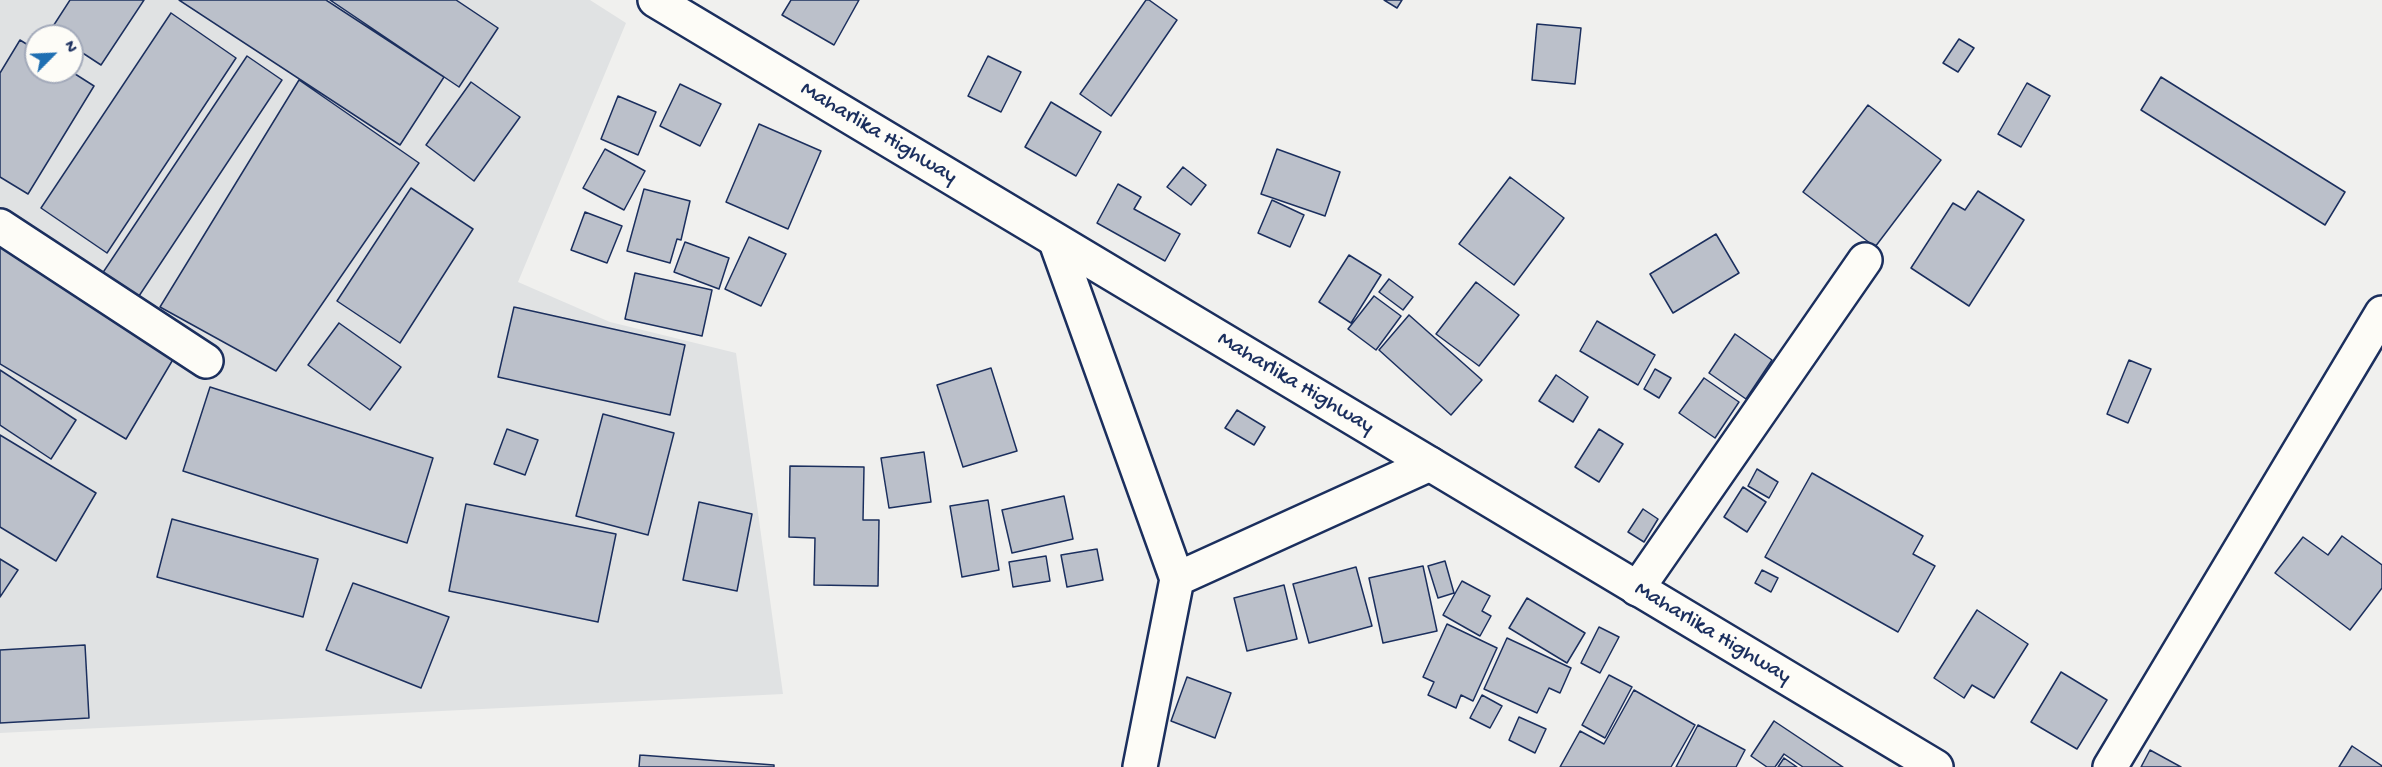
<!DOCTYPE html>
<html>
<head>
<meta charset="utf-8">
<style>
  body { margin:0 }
  #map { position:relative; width:2382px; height:767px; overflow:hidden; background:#f0f0ee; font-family:"Gochi Hand",sans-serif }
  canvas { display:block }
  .north { position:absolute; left:24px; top:24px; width:60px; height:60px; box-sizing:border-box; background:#fdfcf7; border:2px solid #a3aaba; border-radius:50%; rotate:66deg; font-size:16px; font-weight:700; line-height:24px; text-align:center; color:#1b2f5e }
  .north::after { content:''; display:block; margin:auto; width:21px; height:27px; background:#1f6fb2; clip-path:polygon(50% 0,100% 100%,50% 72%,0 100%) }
</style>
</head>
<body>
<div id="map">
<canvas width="2382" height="767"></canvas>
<div class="north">N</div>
</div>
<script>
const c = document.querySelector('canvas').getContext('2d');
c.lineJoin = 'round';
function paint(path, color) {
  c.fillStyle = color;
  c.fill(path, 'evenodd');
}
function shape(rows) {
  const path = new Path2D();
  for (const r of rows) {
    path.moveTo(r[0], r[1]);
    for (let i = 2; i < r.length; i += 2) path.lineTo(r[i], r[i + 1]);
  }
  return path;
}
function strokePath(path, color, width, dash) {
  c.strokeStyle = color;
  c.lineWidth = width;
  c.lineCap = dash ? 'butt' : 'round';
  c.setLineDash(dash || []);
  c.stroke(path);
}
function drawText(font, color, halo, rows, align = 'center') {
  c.font = font + ' "Gochi Hand",sans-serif';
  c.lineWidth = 4.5;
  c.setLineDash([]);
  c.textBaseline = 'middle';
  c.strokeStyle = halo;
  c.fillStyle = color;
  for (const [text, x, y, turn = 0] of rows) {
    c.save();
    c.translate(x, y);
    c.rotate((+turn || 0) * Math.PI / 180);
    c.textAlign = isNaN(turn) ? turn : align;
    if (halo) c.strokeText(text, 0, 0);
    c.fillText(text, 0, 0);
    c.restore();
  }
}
const built = shape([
  [0,0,590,0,626,23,518,282,610,322,736,353,783,694,0,733],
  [36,36,72,36,72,72,36,72]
]);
const building = shape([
  [70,0,144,0,101,65,72,46,72,36,58,36,50,31,70,0],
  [179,0,326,0,444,77,400,145,179,0],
  [330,0,456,0,498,28,459,87,330,0],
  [791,0,859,0,834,45,782,15,791,0],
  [1146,0,1149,0,1177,20,1111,116,1080,94,1146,0],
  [1384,0,1402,0,1397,8,1384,0],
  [171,13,236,58,107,253,41,208,171,13],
  [1537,24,1581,28,1575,84,1532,80,1537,24],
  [1959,39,1974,48,1958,72,1943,63,1959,39],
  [20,40,36,50,36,72,72,72,94,86,28,194,0,177,0,73,20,40],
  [247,56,282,80,137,299,102,274,247,56],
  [988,56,1021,72,1001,112,968,96,988,56],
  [2161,77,2345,192,2325,225,2141,110,2161,77],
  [299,80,419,163,276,371,160,307,299,80],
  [471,82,520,117,474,181,426,145,471,82],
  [2027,83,2050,96,2021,147,1998,134,2027,83],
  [680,84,721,104,700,146,660,126,680,84],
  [618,96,656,112,638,155,601,139,618,96],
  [1051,102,1101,132,1076,176,1025,147,1051,102],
  [1868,105,1941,160,1875,247,1803,192,1868,105],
  [759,124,821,151,788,229,726,202,759,124],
  [605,149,645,171,624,210,583,188,605,149],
  [1277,149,1340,172,1325,216,1261,194,1277,149],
  [1183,167,1206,185,1191,205,1167,187,1183,167],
  [1510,177,1564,218,1514,285,1459,244,1510,177],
  [1118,184,1141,197,1134,209,1180,234,1165,261,1097,223,1118,184],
  [411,188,473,229,400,343,337,301,411,188],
  [644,189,690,201,681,240,677,239,670,263,627,251,644,189],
  [1978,191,2024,220,1969,306,1911,268,1953,203,1965,210,1978,191],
  [1272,200,1304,215,1290,247,1258,233,1272,200],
  [585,212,622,226,607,263,571,250,585,212],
  [1716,234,1739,273,1673,313,1650,274,1716,234],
  [749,237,786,254,761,306,725,289,749,237],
  [685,242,729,258,719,289,674,272,685,242],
  [0,245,178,351,126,439,0,364,0,245],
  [1349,255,1381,275,1351,323,1319,302,1349,255],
  [635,273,712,290,702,336,625,319,635,273],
  [1389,279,1413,297,1403,310,1379,292,1389,279],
  [1476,282,1519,315,1479,366,1436,334,1476,282],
  [1374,296,1401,316,1376,350,1348,329,1374,296],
  [514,307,685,345,670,415,498,377,514,307],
  [1409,315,1482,380,1451,415,1379,350,1409,315],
  [1597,321,1655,355,1638,385,1580,351,1597,321],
  [339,323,401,367,370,410,308,365,339,323],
  [1735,334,1772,360,1746,399,1709,373,1735,334],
  [2129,360,2151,369,2128,423,2107,414,2129,360],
  [991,368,1017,451,963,467,937,385,991,368],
  [1655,369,1671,378,1659,398,1644,389,1655,369],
  [0,370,76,420,51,459,0,425,0,370],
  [1556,375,1588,397,1573,422,1539,401,1556,375],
  [1704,378,1739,402,1715,438,1679,413,1704,378],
  [210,387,433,458,407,543,183,471,210,387],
  [1237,410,1265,427,1254,445,1225,428,1237,410],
  [603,414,674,433,648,535,576,516,603,414],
  [507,429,538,440,525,475,494,464,507,429],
  [1599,429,1623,444,1599,482,1575,467,1599,429],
  [0,435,96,493,56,561,0,527,0,435],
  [924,452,931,502,889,508,881,458,924,452],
  [790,466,864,467,863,520,879,520,878,586,814,585,815,538,789,537,790,466],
  [1757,469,1778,482,1769,498,1748,486,1757,469],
  [1812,473,1923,536,1913,554,1935,566,1898,632,1765,557,1812,473],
  [1743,487,1766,502,1747,532,1724,517,1743,487],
  [1064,496,1073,539,1012,553,1002,510,1064,496],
  [988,500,999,570,962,577,950,506,988,500],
  [699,502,752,514,737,591,683,580,699,502],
  [466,504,616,534,598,622,449,591,466,504],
  [1643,509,1658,519,1644,542,1628,532,1643,509],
  [172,519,318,559,303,617,157,577,172,519],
  [2342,536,2382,565,2382,588,2350,630,2275,573,2303,537,2328,555,2342,536],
  [1097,549,1103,580,1067,587,1061,555,1097,549],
  [1046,556,1050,581,1013,587,1009,562,1046,556],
  [0,559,18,570,0,597,0,559],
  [1445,561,1454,593,1438,598,1428,566,1445,561],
  [1423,566,1437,631,1383,643,1369,578,1423,566],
  [1356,567,1372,626,1309,643,1293,584,1356,567],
  [1762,570,1778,578,1771,592,1755,583,1762,570],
  [1462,581,1490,596,1482,611,1491,616,1480,636,1443,615,1462,581],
  [353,583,449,617,421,688,326,650,353,583],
  [1284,585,1297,639,1247,651,1234,598,1284,585],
  [1527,598,1585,633,1567,663,1509,628,1527,598],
  [1977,610,2028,644,1994,698,1972,685,1964,698,1934,678,1977,610],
  [1447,624,1497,648,1473,701,1461,695,1456,708,1428,695,1434,682,1423,677,1447,624],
  [1599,627,1619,637,1600,673,1581,663,1599,627],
  [1507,638,1571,668,1560,693,1549,688,1537,713,1484,689,1507,638],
  [85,645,89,718,0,723,0,650,85,645],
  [2061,672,2107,700,2077,749,2031,722,2061,672],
  [1609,675,1632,687,1605,738,1582,725,1609,675],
  [1187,677,1231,693,1215,738,1171,721,1187,677],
  [1634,690,1695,725,1671,767,1560,767,1580,731,1604,744,1634,690],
  [1482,695,1502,706,1490,728,1470,718,1482,695],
  [1519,717,1546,729,1535,753,1509,740,1519,717],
  [1774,721,1843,767,1803,767,1784,754,1775,767,1767,767,1751,756,1774,721],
  [1698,725,1745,750,1736,767,1676,767,1698,725],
  [2352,746,2382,766,2382,767,2339,767,2352,746],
  [2150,750,2181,767,2141,767,2150,750],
  [640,755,774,765,774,767,639,767,640,755],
  [1784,758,1797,767,1778,767,1784,758]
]);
const minor = shape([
  [0,226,206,361],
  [1056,242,1177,579],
  [1637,589,1865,260],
  [1140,767,1177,579,1430,464],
  [2110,767,2382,313]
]);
const highway = shape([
  [655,0,1936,767]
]);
const streetNames = [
  ["Maharlika Highway",878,134,31],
  ["Maharlika Highway",1295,384,31],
  ["Maharlika Highway",1712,634,31]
];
paint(built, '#e0e2e3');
paint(building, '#bbc0ca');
strokePath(building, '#1b2f5e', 1.5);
strokePath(minor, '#1b2f5e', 38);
strokePath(highway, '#1b2f5e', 38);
strokePath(minor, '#fdfcf7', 33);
strokePath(highway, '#fdfcf7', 33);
drawText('22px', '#1b2f5e', '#fdfcf7', streetNames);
</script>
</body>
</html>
